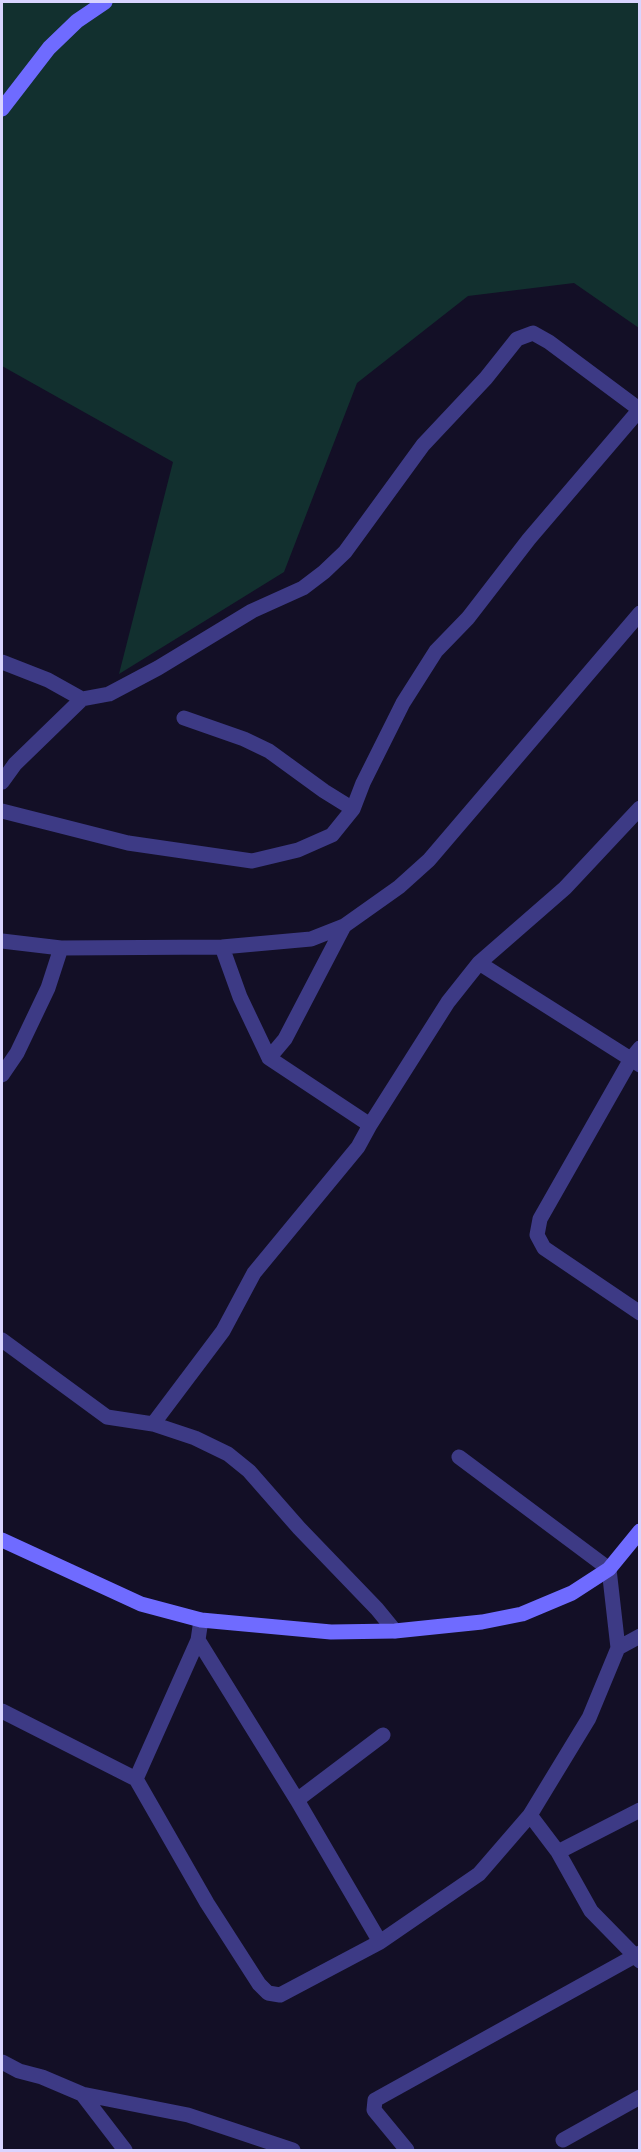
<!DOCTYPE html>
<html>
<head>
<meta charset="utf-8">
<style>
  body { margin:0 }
  #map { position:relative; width:641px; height:2152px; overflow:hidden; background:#130f26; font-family:Arial,sans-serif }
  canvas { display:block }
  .frame { position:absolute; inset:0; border:3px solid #d9d4ff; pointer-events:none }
</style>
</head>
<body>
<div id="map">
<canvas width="641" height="2152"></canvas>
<div class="frame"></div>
</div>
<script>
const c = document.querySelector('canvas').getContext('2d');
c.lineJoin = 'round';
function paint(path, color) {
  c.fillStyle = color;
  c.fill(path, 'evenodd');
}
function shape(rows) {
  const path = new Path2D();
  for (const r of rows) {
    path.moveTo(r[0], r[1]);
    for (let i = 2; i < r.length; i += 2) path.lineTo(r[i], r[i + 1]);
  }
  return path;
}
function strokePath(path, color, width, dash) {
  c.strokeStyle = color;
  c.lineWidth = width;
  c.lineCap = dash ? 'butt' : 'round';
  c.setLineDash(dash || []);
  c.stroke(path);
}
const green = shape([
  [2,2,639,2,639,328,574,283,468,296,357,383,284,572,119,674,173,462,2,366]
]);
const street = shape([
  [2,662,48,680,82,699],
  [184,718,244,739,269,751,324,791,353,809],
  [2,782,15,764,82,699,109,694,158,668,252,611,303,588,324,572,345,552,423,445,486,378,517,339,533,333,549,342,639,409],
  [2,811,128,843,252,861,298,850,332,835,353,809,363,783,403,703,436,651,468,618,529,539,640,409],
  [2,941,61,948,222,947,311,939,344,926,399,887,429,860,640,613],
  [222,947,240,997,269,1058,370,1125],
  [479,963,640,1065],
  [640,1048,631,1059,540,1219,537,1235,544,1248,640,1313],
  [269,1058,285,1039,344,926],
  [2,1075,17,1053,48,988,61,948],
  [2,1340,107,1417,153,1424,195,1438,228,1454,249,1471,299,1528,377,1609,395,1631],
  [153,1424,223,1331,254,1273,358,1147,370,1125,448,1002,479,963,565,888,640,808],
  [201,1620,198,1640,297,1800,380,1942],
  [618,1648,640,1636],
  [2,1711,136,1779,207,1903,259,1984,268,1993,280,1995,380,1942,479,1874,530,1815,589,1718,618,1648,609,1569,459,1457],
  [136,1779,198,1640],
  [297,1800,383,1735],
  [530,1815,558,1852,591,1911,640,1961],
  [558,1852,640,1810],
  [2,2062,19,2071,42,2077,82,2094,125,2150],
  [82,2094,188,2115,293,2150],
  [563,2140,640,2097],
  [407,2150,374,2110,375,2100,640,1953]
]);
const secondary = shape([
  [2,109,49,48,77,21,105,2],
  [2,1540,141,1604,201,1620,331,1632,395,1631,482,1622,522,1614,572,1593,609,1569,640,1531]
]);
paint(green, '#12302f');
strokePath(street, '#3d3a85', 15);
strokePath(secondary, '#6f6bff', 15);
</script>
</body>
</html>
